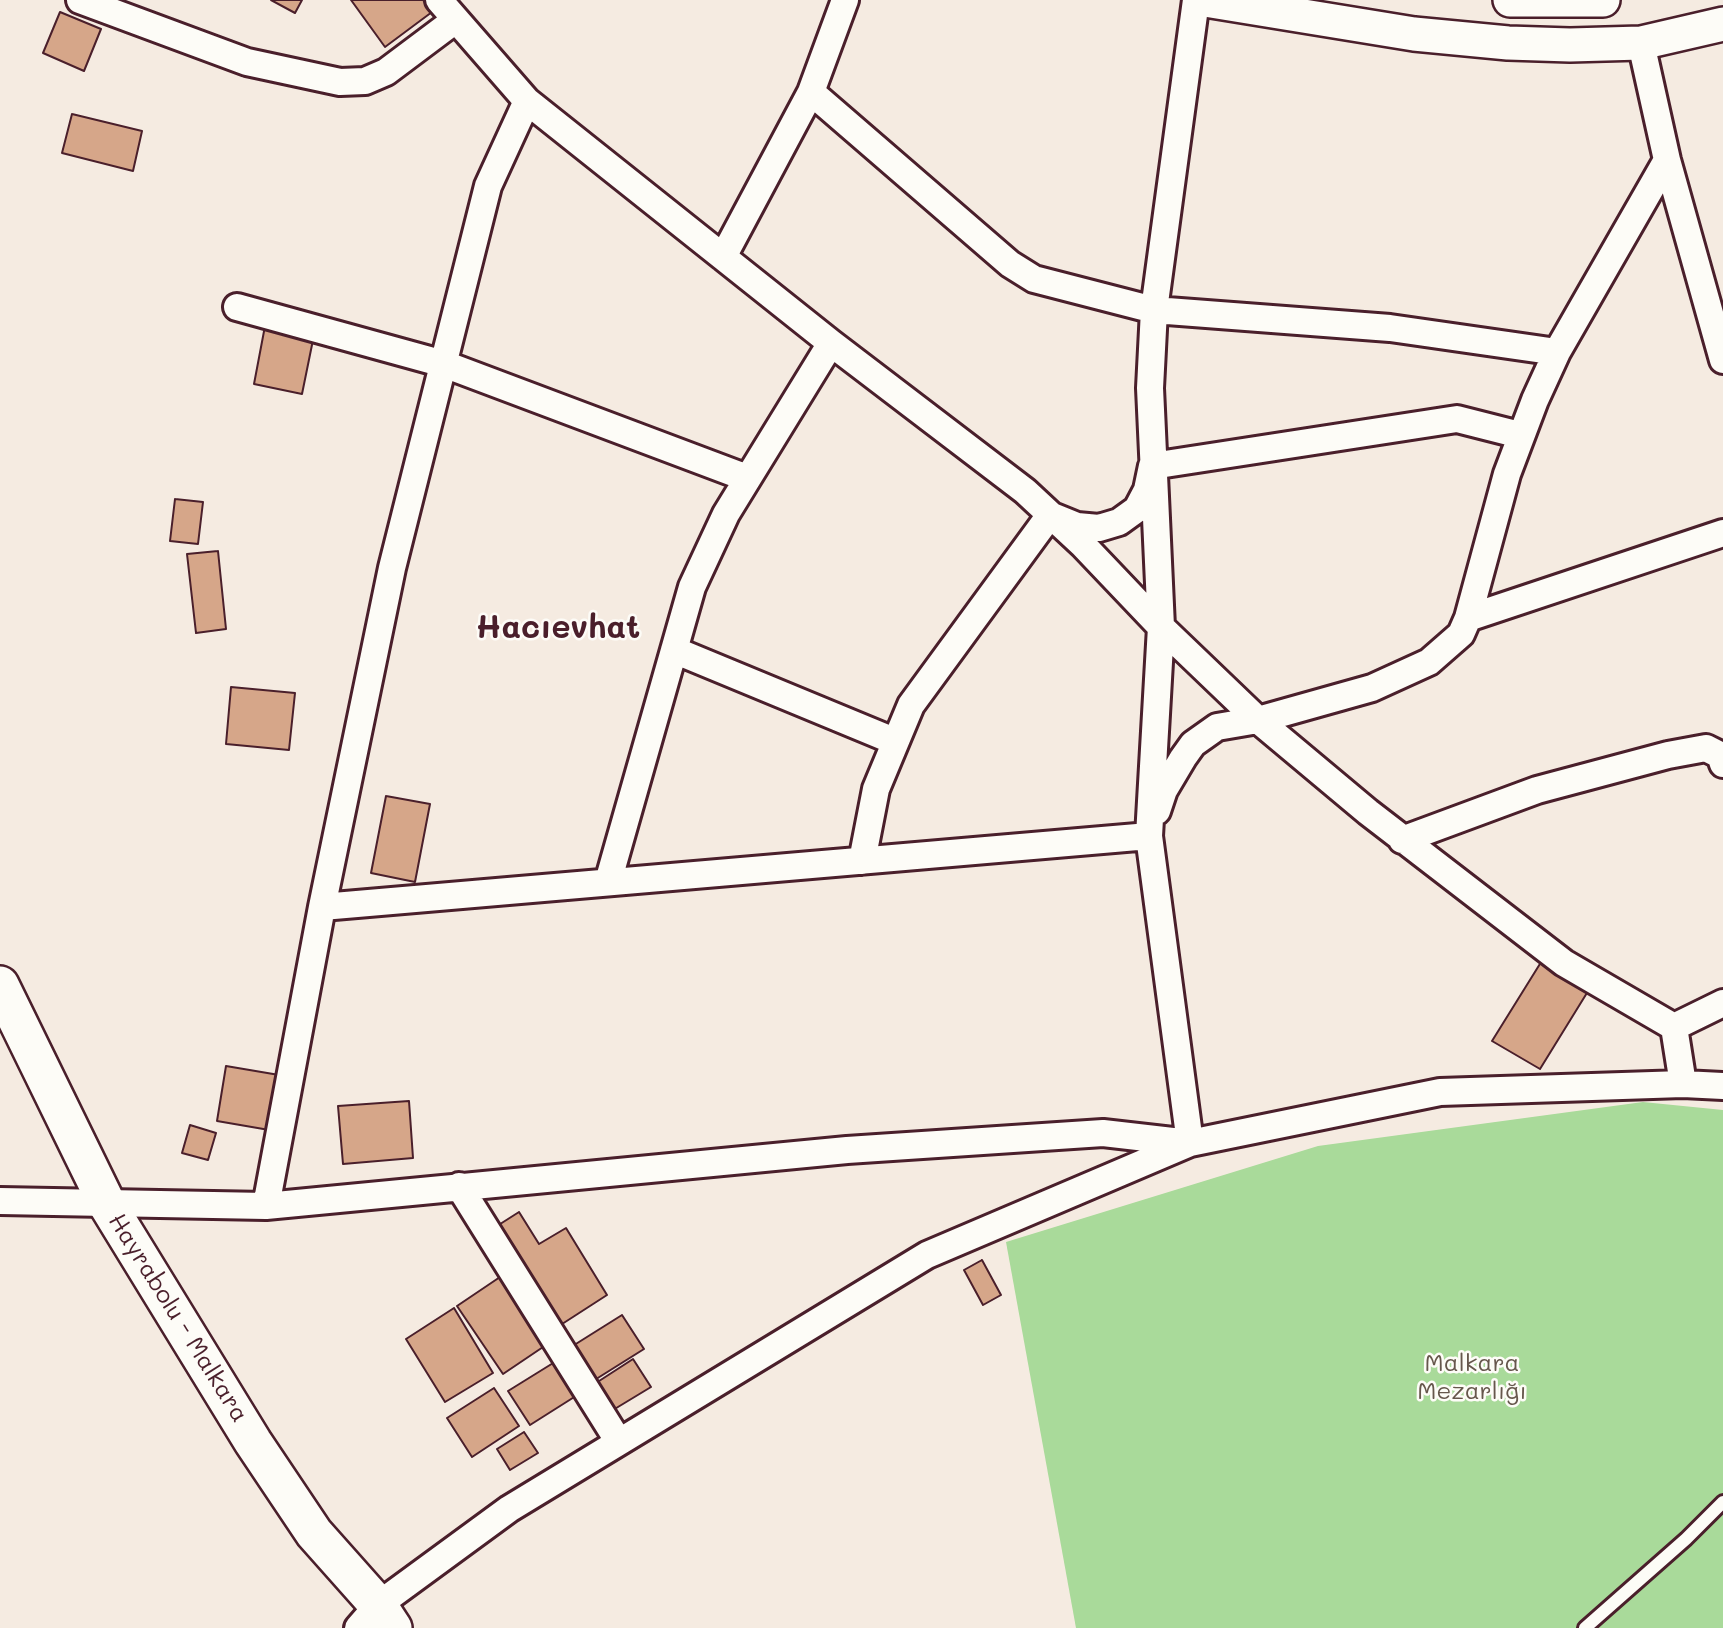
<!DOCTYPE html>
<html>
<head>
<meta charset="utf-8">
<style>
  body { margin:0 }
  canvas { display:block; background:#f5ebe1 }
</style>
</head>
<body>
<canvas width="1723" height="1628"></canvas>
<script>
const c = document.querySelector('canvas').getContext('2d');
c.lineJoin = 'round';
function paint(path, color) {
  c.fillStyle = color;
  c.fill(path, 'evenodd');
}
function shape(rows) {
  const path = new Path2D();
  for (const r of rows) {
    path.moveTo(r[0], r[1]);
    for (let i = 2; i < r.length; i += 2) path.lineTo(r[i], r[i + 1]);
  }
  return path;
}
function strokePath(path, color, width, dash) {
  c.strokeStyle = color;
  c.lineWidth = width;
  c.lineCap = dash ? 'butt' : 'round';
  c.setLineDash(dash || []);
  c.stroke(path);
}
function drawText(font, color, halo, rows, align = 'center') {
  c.font = font + ' Mali,sans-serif';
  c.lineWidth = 5;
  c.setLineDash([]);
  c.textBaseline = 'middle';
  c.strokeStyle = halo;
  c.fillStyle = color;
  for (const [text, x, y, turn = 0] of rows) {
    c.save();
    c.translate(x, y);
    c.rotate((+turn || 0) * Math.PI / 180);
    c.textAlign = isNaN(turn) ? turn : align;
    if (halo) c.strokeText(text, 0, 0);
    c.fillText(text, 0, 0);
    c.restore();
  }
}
const green = shape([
  [1643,1102,1723,1110,1723,1628,1076,1628,1006,1242,1318,1146]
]);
const building = shape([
  [271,0,302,0,295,13,271,0],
  [351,0,423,0,432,12,385,47,351,0],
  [60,12,101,29,84,71,43,53,60,12],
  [72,114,142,131,133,171,62,153,72,114],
  [265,326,314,335,302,394,254,384,265,326],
  [175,499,203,502,198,544,170,541,175,499],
  [218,551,226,629,196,633,187,554,218,551],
  [231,687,295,693,289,750,226,744,231,687],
  [386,796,430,804,415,882,371,873,386,796],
  [1543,959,1590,988,1540,1069,1492,1041,1543,959],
  [226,1066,285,1076,275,1131,217,1121,226,1066],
  [409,1101,413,1158,343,1164,338,1106,409,1101],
  [190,1125,216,1133,208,1160,182,1153,190,1125],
  [519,1212,539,1244,566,1228,607,1295,559,1326,497,1226,519,1212],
  [982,1260,1001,1295,983,1305,964,1270,982,1260],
  [503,1275,549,1343,503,1374,457,1306,503,1275],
  [454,1308,493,1373,445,1402,406,1339,454,1308],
  [622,1315,644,1349,593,1381,571,1347,622,1315],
  [633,1359,651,1387,613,1410,596,1383,633,1359],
  [558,1360,579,1394,530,1425,508,1391,558,1360],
  [494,1388,519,1426,472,1457,447,1418,494,1388],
  [524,1432,538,1453,510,1470,497,1449,524,1432]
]);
const service = shape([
  [1585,1628,1686,1539,1723,1502]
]);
const minor = shape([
  [80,0,247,62,340,82,365,81,386,72,454,21],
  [439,0,527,101,831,343,1025,491,1083,545,1161,627,1258,720,1368,812,1564,963,1674,1027],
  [1641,43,1667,160,1723,360],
  [811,92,1010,264,1034,279,1154,310,1390,328,1557,352],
  [527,101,488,186,392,568,322,907,266,1206,847,1150,1103,1133,1190,1143,1440,1092,1683,1084,1674,1027],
  [723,257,811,92,845,0],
  [237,307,444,364,747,478],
  [1468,618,1723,533],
  [674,650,894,741],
  [1157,811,1164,790,1183,758,1193,744,1217,727,1258,720,1372,688,1429,662,1461,634,1468,618,1507,474,1535,400,1557,352,1667,160],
  [1402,840,1537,790,1668,755,1706,748,1720,755,1723,764],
  [862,861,876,789,911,705,1050,515,1077,526,1099,528,1119,522,1137,509,1147,490,1152,466,1457,419,1520,435],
  [608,882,692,587,726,514,831,343],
  [322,907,1149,836],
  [1674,1027,1723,1003],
  [1683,1084,1723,1086],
  [459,1186,619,1442],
  [0,1201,266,1206],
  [358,1628,378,1605,509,1509,927,1255,1190,1143,1149,836,1161,627,1150,388,1154,310,1196,0]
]);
const tertiary = shape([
  [1205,0,1414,34,1508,43,1570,45,1641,43,1723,24],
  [1510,0,1603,0]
]);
const secondary = shape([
  [0,985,107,1204,253,1442,314,1533,378,1605,393,1628]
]);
const streetNames = [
  ["Hayrabolu - Malkara",178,1318,58]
];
const parkNames = [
  ["Malkara",1472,1364],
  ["Mezarlığı",1472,1392]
];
const districtNames = [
  ["Hacıevhat",558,628]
];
paint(green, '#a9da9a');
paint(building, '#d6a689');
strokePath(building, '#4a1f2b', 2);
strokePath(service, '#4a1f2b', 18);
strokePath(minor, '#4a1f2b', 32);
strokePath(tertiary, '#4a1f2b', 38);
strokePath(secondary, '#4a1f2b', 42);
strokePath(service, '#fdfcf7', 12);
strokePath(minor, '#fdfcf7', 26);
strokePath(tertiary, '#fdfcf7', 33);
strokePath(secondary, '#fdfcf7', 37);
drawText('24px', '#4a1f2b', '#fdfcf7', streetNames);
drawText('24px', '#66574c', '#fdfcf7', parkNames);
drawText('bold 32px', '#4a1f2b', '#fdfcf7', districtNames);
</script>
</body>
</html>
